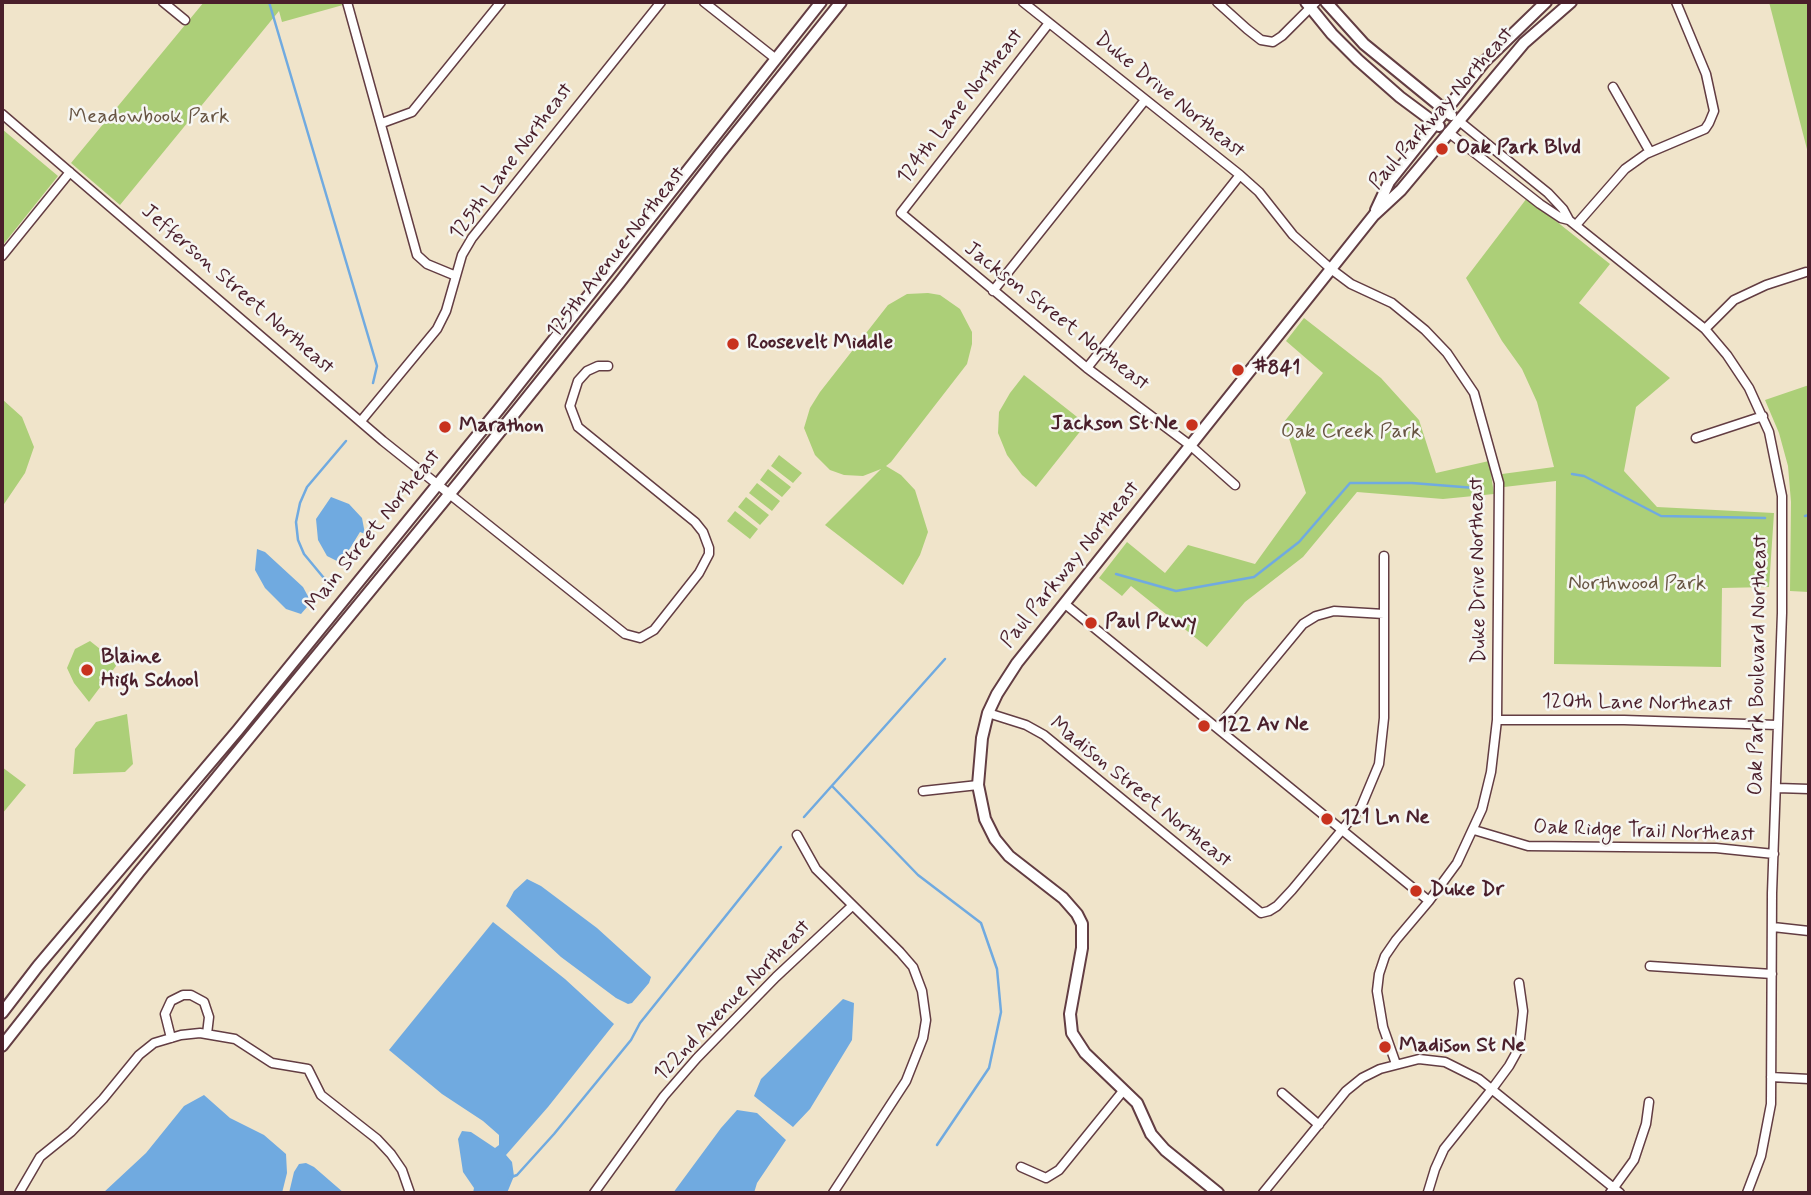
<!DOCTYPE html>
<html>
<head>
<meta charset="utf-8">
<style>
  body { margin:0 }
  #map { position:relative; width:1811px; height:1195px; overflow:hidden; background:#f0e4ca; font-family:Mynerve,sans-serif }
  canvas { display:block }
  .frame { position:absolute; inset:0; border:4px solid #4a1f2b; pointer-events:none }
</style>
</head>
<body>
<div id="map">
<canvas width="1811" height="1195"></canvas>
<div class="frame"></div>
</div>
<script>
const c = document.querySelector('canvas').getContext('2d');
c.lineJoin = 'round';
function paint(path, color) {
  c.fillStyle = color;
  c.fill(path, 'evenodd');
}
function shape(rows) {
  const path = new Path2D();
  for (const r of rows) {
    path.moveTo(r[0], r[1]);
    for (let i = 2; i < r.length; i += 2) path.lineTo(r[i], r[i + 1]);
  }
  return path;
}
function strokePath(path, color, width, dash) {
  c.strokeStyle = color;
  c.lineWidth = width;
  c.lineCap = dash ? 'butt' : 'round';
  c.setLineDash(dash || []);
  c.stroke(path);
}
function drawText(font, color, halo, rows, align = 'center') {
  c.font = font + ' Mynerve,sans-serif';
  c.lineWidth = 5;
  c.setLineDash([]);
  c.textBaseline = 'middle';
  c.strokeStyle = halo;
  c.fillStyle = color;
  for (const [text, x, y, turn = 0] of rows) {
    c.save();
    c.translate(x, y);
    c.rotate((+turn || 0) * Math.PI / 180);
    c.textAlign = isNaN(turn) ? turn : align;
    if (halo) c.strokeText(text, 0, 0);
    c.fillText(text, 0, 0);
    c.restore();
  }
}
const green = shape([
  [204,2,342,2,343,5,282,22,279,11,120,205,71,163],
  [1769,2,1809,2,1809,157],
  [2,129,58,176,2,246],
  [1527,198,1610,264,1579,303,1670,378,1636,407,1624,471,1657,507,1774,513,1769,587,1722,588,1721,667,1554,664,1556,481,1504,487,1502,474,1554,467,1537,402,1522,369,1502,341,1466,278],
  [928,293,940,295,960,309,972,332,972,344,967,364,891,462,886,466,901,475,915,490,928,532,920,555,903,585,825,525,881,469,863,476,844,475,830,470,815,455,804,428,810,408,820,392,888,305,907,294],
  [1304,318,1381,378,1419,420,1436,473,1489,461,1494,494,1443,499,1357,492,1303,557,1245,602,1207,647,1131,586,1122,596,1099,578,1127,542,1165,573,1188,545,1255,564,1306,493,1284,422,1323,373,1286,341],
  [1024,375,1086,424,1036,487,1022,475,1007,455,998,433,999,412,1010,393],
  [1809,385,1809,592,1790,591,1791,502,1788,466,1779,433,1765,400],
  [2,399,22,417,34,447,25,473,2,507],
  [779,455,802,473,793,483,771,466],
  [768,469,791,487,782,497,760,480],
  [757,483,780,501,772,511,749,493],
  [746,497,769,515,760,525,738,507],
  [735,511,758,529,750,539,727,521],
  [90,641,114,660,116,666,89,702,74,683,67,668,75,649],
  [127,714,133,764,125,772,73,774,75,749,96,722],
  [2,767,26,785,2,814]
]);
const water = shape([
  [331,497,349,504,362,518,365,534,360,532,349,550,337,561,327,556,318,540,316,519],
  [257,549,265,552,303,587,310,600,307,607,301,614,286,609,265,588,255,570],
  [527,879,541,886,597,928,651,977,649,983,632,1003,628,1004,616,998,561,957,506,906,514,891],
  [493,922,565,979,614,1024,548,1107,506,1155,512,1162,514,1176,507,1193,473,1193,474,1188,463,1172,458,1139,462,1131,471,1132,495,1148,499,1145,499,1135,483,1121,442,1094,389,1050],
  [843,999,854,1003,852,1040,810,1109,793,1127,754,1096,761,1079],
  [204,1095,230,1118,264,1135,286,1154,287,1173,282,1193,103,1193,146,1153,184,1106],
  [737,1110,757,1113,786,1140,757,1183,754,1193,673,1193,721,1128],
  [306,1163,314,1167,344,1193,289,1193,294,1172,299,1164]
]);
const stream = shape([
  [269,2,377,366,373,383],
  [1572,474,1584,476,1661,516,1765,518],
  [1805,516,1809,515],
  [1116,574,1176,591,1254,577,1299,542,1350,483,1412,483,1475,488],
  [328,583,304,554,298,540,296,522,300,503,307,487,346,441],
  [833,787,918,875,981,923,997,969,1001,1012,989,1068,937,1145],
  [804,817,945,659],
  [509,1178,517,1175,554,1134,631,1040,640,1023,781,847]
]);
const street = shape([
  [163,2,185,20],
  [347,2,417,255,427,264,456,276],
  [704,2,776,59],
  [1023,2,1240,175,1259,192,1293,235,1331,269,1351,284,1392,303,1425,330,1447,353,1474,393,1499,483,1497,720,1491,772,1482,809,1457,863,1429,901,1396,940,1385,956,1379,974,1377,991,1383,1027,1396,1064],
  [1217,2,1247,29,1261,40,1273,42,1282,36,1316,2],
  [1049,23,901,213,1087,368,1191,446,1235,485],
  [1613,87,1650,152],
  [2,114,383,441,625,634,640,638,654,630,699,573,709,554,709,548,703,532,695,522,578,427,570,406,578,381,587,371,598,366,608,366],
  [1459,121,1548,193,1563,209,1569,220],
  [382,123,412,112,501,2],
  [1448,132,1540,204,1561,218,1569,220,1705,329,1727,355,1749,388,1769,432,1782,496,1782,613,1772,893,1771,1104,1761,1156,1747,1193],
  [1576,225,1625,169,1646,154,1705,129,1709,123,1714,111,1706,74,1676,2],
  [2,256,70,172],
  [993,291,1145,100],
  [1705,329,1734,300,1766,285,1806,272],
  [1087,368,1240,175],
  [361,421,437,329,446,311,462,255,472,238,661,2],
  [1696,438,1763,416],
  [1065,604,1429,901],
  [988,713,1026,725,1044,735,1261,913,1269,911,1277,906,1292,890,1361,807,1379,764,1384,718,1384,556],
  [1497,720,1624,720,1777,725],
  [1217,728,1303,624,1316,616,1334,611,1384,614],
  [1777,788,1809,789],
  [923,791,978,785],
  [1474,830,1528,846,1716,848,1774,854],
  [797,835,816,869,900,952,913,967,922,991,926,1020,923,1038,906,1081,833,1193],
  [1773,927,1809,931],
  [1650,966,1772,974],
  [171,1038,165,1014,171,1001,183,995,191,995,204,1002,209,1017,207,1034],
  [1771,1077,1809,1079],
  [1282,1093,1319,1125],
  [1021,1167,1046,1178,1059,1170,1123,1091],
  [1428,1192,1435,1169,1444,1149,1492,1089,1509,1066,1519,1048,1523,1011,1519,983],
  [19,1193,40,1157,71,1132,103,1099,139,1055,154,1043,181,1035,200,1033,235,1039,272,1063,308,1069,321,1095,377,1139,391,1154,402,1170,410,1193],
  [594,1193,664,1096,697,1058,776,977,852,906],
  [1263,1193,1346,1091,1362,1078,1380,1069,1419,1059,1445,1062,1479,1079,1620,1193],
  [1610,1193,1634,1160,1646,1124,1649,1102]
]);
const secondary = shape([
  [1306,2,1332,34,1358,60,1400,97,1439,126],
  [1326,2,1364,44,1451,115],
  [1376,210,1389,182,1485,61,1546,2],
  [2,1013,38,966,238,730,499,409,821,2],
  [2,1046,139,872,461,480,620,282,720,153,841,2],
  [1218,1193,1165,1150,1151,1134,1137,1103,1085,1053,1072,1033,1070,1014,1082,948,1082,924,1077,914,1063,898,1009,856,995,839,985,819,978,785,982,738,988,713,997,694,1017,663,1374,215,1401,190,1524,43,1571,2]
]);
const markers = [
  [1442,149,7,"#c8321e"],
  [733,344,7,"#c8321e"],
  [1238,370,7,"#c8321e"],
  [1192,425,7,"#c8321e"],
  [445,427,7,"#c8321e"],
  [1091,623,7,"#c8321e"],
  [87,670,7,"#c8321e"],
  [1204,726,7,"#c8321e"],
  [1327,819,7,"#c8321e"],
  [1416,891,7,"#c8321e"],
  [1385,1047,7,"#c8321e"]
];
const streetNames = [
  ["Duke Drive Northeast",1169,96,39],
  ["124th Lane Northeast",961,107,-52],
  ["Paul Parkway Northeast",1442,109,-49],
  ["125th Lane Northeast",512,162,-53],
  ["125th Avenue Northeast",617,253,-52],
  ["Jefferson Street Northeast",237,290,41],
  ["Jackson Street Northeast",1056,317,38],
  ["Main Street Northeast",374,531,-51],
  ["Paul Parkway Northeast",1071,565,-51],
  ["Duke Drive Northeast",1479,570,-91],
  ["Oak Park Boulevard Northeast",1759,665,-89],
  ["120th Lane Northeast",1637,704,1],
  ["Madison Street Northeast",1140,793,39],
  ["Oak Ridge Trail Northeast",1644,832,2],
  ["122nd Avenue Northeast",733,1001,-46]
];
const parkNames = [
  ["Meadowbook Park",149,118],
  ["Oak Creek Park",1351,433],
  ["Northwood Park",1637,585]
];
const poiNames = [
  ["Oak Park Blvd",1456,149],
  ["Roosevelt Middle",747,344],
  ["#841",1252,370],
  ["Jackson St Ne",1178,425,"right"],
  ["Marathon",459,427],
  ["Paul Pkwy",1105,623],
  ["Blaine",101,658],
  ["High School",101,682],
  ["122 Av Ne",1218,726],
  ["121 Ln Ne",1341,819],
  ["Duke Dr",1430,891],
  ["Madison St Ne",1399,1047]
];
paint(green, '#accf78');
paint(water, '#70aae0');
strokePath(stream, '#70aae0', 2.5);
strokePath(street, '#633d43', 11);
strokePath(secondary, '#633d43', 14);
strokePath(street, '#fff', 8);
strokePath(secondary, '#fff', 10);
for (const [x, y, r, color] of markers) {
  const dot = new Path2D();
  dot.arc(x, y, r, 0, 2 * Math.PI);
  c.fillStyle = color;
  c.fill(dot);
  strokePath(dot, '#f6f6f2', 2.5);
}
drawText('21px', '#4a1f2b', '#f6f6f2', streetNames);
drawText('21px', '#675442', '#f6f6f2', parkNames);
drawText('bold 21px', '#4a1f2b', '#f6f6f2', poiNames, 'left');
</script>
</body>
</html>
